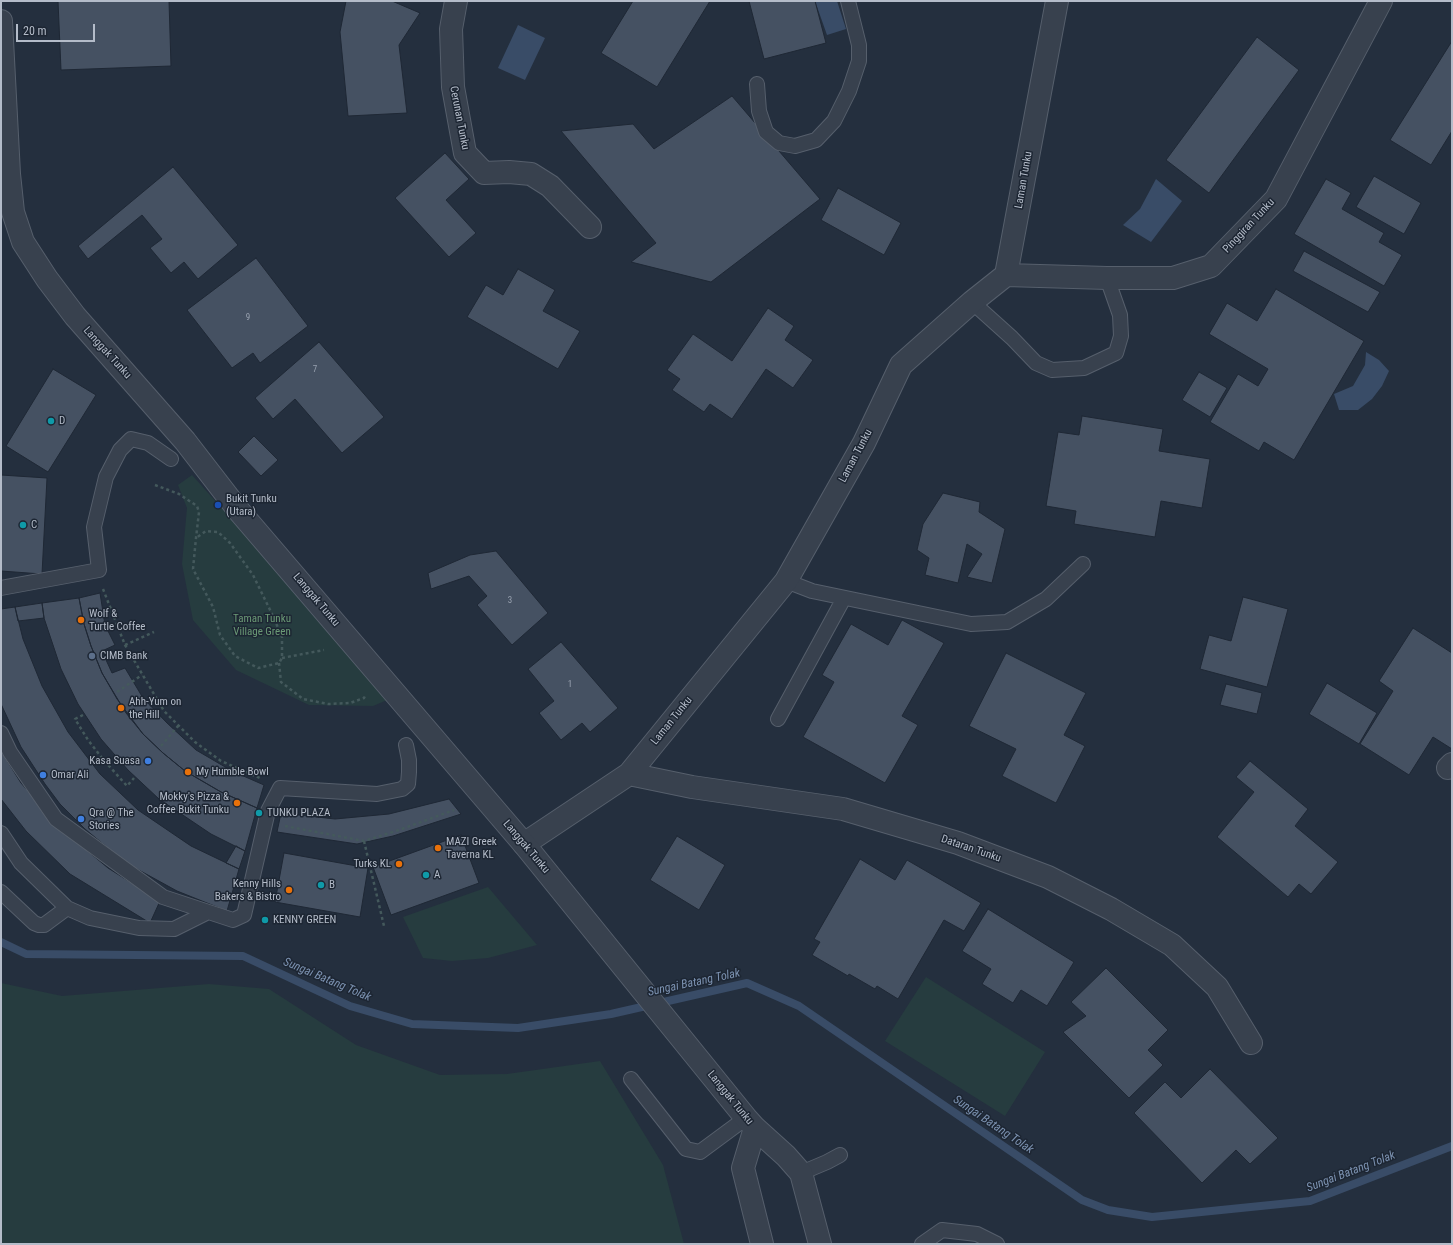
<!DOCTYPE html>
<html>
<head>
<meta charset="utf-8">
<style>
  body { margin:0 }
  #map { position:relative; width:1453px; height:1245px; overflow:hidden; background:#242f3e; font-family:"Roboto Condensed",sans-serif }
  canvas { display:block }
  .frame { position:absolute; inset:0; border:2px solid #b4bcc9; pointer-events:none }
  .scale { position:absolute; left:16px; top:24px; width:79px; height:18px; box-sizing:border-box; border:2px solid #b4bcc9; border-top:0; padding-left:5px; font-size:12px; line-height:14px; white-space:nowrap; color:#b4bcc9; -webkit-text-stroke:3px #1d2633; paint-order:stroke }
</style>
</head>
<body>
<div id="map">
<canvas width="1453" height="1245"></canvas>
<div class="frame"></div>
<div class="scale">20 m</div>
</div>
<script>
const c = document.querySelector('canvas').getContext('2d');
c.lineJoin = 'round';
function paint(path, color) {
  c.fillStyle = color;
  c.fill(path, 'evenodd');
}
function shape(rows) {
  const path = new Path2D();
  for (const r of rows) {
    path.moveTo(r[0], r[1]);
    for (let i = 2; i < r.length; i += 2) path.lineTo(r[i], r[i + 1]);
  }
  return path;
}
function strokePath(path, color, width, dash) {
  c.strokeStyle = color;
  c.lineWidth = width;
  c.lineCap = dash ? 'butt' : 'round';
  c.setLineDash(dash || []);
  c.stroke(path);
}
function drawText(font, color, halo, rows, align = 'center') {
  c.font = font + ' "Roboto Condensed",sans-serif';
  c.lineWidth = 3;
  c.setLineDash([]);
  c.textBaseline = 'middle';
  c.strokeStyle = halo;
  c.fillStyle = color;
  for (const [text, x, y, turn = 0] of rows) {
    c.save();
    c.translate(x, y);
    c.rotate((+turn || 0) * Math.PI / 180);
    c.textAlign = isNaN(turn) ? turn : align;
    if (halo) c.strokeText(text, 0, 0);
    c.fillText(text, 0, 0);
    c.restore();
  }
}
const green = shape([
  [192,475,392,698,373,706,309,705,236,670,193,620,182,564,187,508,178,485],
  [488,887,537,945,488,958,452,961,423,958,403,917],
  [926,977,1045,1052,1005,1116,885,1041],
  [1,983,62,996,209,984,269,989,356,1045,440,1075,507,1074,600,1061,663,1165,684,1244,1,1244]
]);
const water = shape([
  [815,1,837,1,846,29,827,35],
  [518,25,545,38,525,80,498,68],
  [1156,179,1182,201,1151,242,1123,225,1140,209],
  [1366,352,1379,360,1389,371,1382,386,1372,399,1358,410,1339,410,1334,394,1353,386,1365,365]
]);
const stream = shape([
  [1,942,26,954,243,956,350,1006,412,1024,518,1028,611,1014,747,983,799,1006,1082,1200,1108,1210,1152,1217,1310,1201,1452,1146]
]);
const building = shape([
  [58,1,169,1,171,66,61,70,58,1],
  [346,1,392,1,420,13,399,45,407,113,348,116,340,32,346,1],
  [633,1,710,1,657,87,601,53,633,1],
  [749,1,815,1,826,43,764,59,749,1],
  [1257,37,1299,70,1209,193,1166,160,1257,37],
  [1452,41,1452,131,1431,165,1390,140,1452,41],
  [732,96,820,199,711,282,631,262,656,243,561,131,633,124,654,149,732,96],
  [445,153,469,179,446,200,476,233,449,257,395,198,445,153],
  [173,167,238,245,198,279,184,262,171,273,150,248,162,239,142,215,88,259,78,246,173,167],
  [1374,176,1421,203,1404,234,1356,207,1374,176],
  [1326,179,1351,193,1342,209,1384,233,1379,242,1402,255,1384,286,1294,234,1326,179],
  [838,188,901,223,884,255,821,220,838,188],
  [1304,251,1380,292,1368,312,1293,271,1304,251],
  [256,258,308,326,260,363,253,353,232,368,187,310,256,258],
  [518,269,555,290,543,311,580,331,558,369,467,317,486,285,503,295,518,269],
  [1276,289,1364,341,1294,460,1264,442,1259,451,1210,422,1238,374,1258,386,1268,369,1209,334,1227,303,1257,321,1276,289],
  [768,308,794,326,785,340,813,360,793,388,766,369,732,419,710,404,704,412,672,390,680,379,667,370,693,334,732,361,768,308],
  [319,342,384,417,342,453,295,399,273,419,255,398,319,342],
  [53,369,96,395,48,472,6,446,53,369],
  [1199,372,1227,388,1210,417,1182,400,1199,372],
  [1082,416,1163,429,1159,451,1210,459,1202,508,1161,501,1155,537,1074,524,1076,511,1046,506,1058,432,1079,435,1082,416],
  [254,436,278,460,261,476,238,452,254,436],
  [1,475,47,478,42,574,1,571,1,475],
  [943,493,980,502,979,512,1005,529,992,583,967,577,982,554,967,544,958,583,925,575,929,558,917,550,923,524,943,493],
  [496,551,548,613,512,645,477,605,487,596,469,576,431,589,428,573,470,555,496,551],
  [100,593,105,625,115,645,102,651,112,673,125,668,143,698,167,723,196,750,232,771,264,785,257,808,221,792,185,771,163,753,143,734,126,713,102,673,91,646,84,624,79,598,100,593],
  [1243,597,1288,609,1267,687,1200,669,1209,635,1231,641,1243,597],
  [79,598,84,624,91,646,102,673,117,699,143,734,163,753,185,771,221,792,257,808,245,851,211,834,159,799,128,770,101,739,78,704,61,669,44,618,42,603,79,598],
  [42,603,44,618,18,621,15,607,42,603],
  [15,607,23,639,42,686,68,732,100,774,138,810,191,846,239,869,227,911,177,891,126,863,85,829,60,804,45,784,21,747,1,704,1,609,15,607],
  [902,620,944,643,902,716,918,725,885,783,803,737,834,682,822,675,851,624,888,645,902,620],
  [1413,628,1452,653,1452,749,1433,737,1409,775,1360,744,1393,691,1379,681,1413,628],
  [561,642,618,708,590,732,582,723,561,740,539,713,554,701,528,669,561,642],
  [1006,653,1086,693,1064,735,1085,746,1056,803,1002,776,1016,749,969,726,1006,653],
  [1327,683,1377,713,1359,744,1309,714,1327,683],
  [1226,684,1262,693,1257,714,1220,705,1226,684],
  [1,751,21,783,60,828,108,868,160,901,150,923,70,874,26,831,1,799,1,751],
  [1250,761,1308,809,1295,826,1338,862,1311,894,1299,884,1288,897,1217,837,1254,792,1236,777,1250,761],
  [449,799,461,814,393,836,357,844,277,832,281,813,335,819,389,814,449,799],
  [461,835,479,883,391,915,373,867,461,835],
  [677,836,725,865,699,910,650,880,677,836],
  [236,846,245,851,239,869,226,863,236,846],
  [284,853,368,868,360,917,275,902,284,853],
  [860,859,895,880,907,860,981,903,964,931,944,920,898,999,877,986,875,989,849,974,848,976,812,955,820,942,814,939,860,859],
  [988,909,1074,962,1047,1006,1021,990,1013,1003,982,984,991,969,962,951,988,909],
  [1106,968,1168,1030,1148,1050,1163,1065,1129,1098,1063,1032,1086,1016,1071,1002,1106,968],
  [1210,1069,1278,1138,1250,1164,1236,1150,1202,1183,1134,1113,1165,1082,1181,1098,1210,1069]
]);
const path = shape([
  [155,485,179,494,197,506,199,512,196,538,193,569,213,607,220,635,235,656,258,668,279,663,282,658,282,637,272,614,253,575,230,543,218,532,206,531,196,538],
  [103,589,125,645,164,711,195,742,221,761,262,779],
  [125,645,154,632],
  [282,658,324,650],
  [279,663,281,682,303,699,328,704,350,703,364,698,365,696],
  [117,692,142,675],
  [83,715,75,719,88,740,102,758,127,786,134,778],
  [161,746,178,726],
  [285,826,364,841,399,830,454,810],
  [364,841,384,926]
]);
const service = shape([
  [757,84,759,111,766,132,779,143,795,146,816,140,834,121,849,91,859,61,859,45,848,1],
  [972,302,1012,338,1036,363,1052,370,1084,368,1116,353,1121,336,1120,315,1107,278],
  [786,581,812,591,971,624,1007,622,1046,599,1083,564],
  [1,588,99,570,94,527,106,477,120,450,131,439,148,443,171,459],
  [778,719,844,598],
  [1,733,10,752,56,819,163,897,233,920,244,915,268,811,280,788,377,794,402,789,408,784,409,772,409,760,406,745],
  [1,833,21,863,67,908,90,918,139,928,174,929,208,912],
  [1,892,34,923,39,925,44,925,67,908],
  [631,1079,686,1149,700,1152,746,1118],
  [801,1173,827,1162,840,1155],
  [922,1244,942,1230,977,1234,997,1244]
]);
const minor = shape([
  [456,1,451,29,453,87,465,153,484,173,509,172,531,174,550,186,590,227],
  [1006,275,1107,278,1173,278,1211,266,1276,199,1381,1],
  [1448,768,1452,764],
  [629,774,692,787,843,809,958,843,1048,877,1111,909,1172,945,1217,987,1251,1043],
  [524,844,629,774,786,581,864,443,901,365,972,302,1006,275,1057,1]
]);
const tertiary = shape([
  [1,21,9,174,13,212,23,242,47,279,75,316,185,441,239,511,524,844,746,1118,755,1128,786,1156,801,1173,820,1244],
  [755,1128,743,1168,762,1244]
]);
const markers = [
  [51,421,4,"#0f9aa8"],
  [218,505,4,"#1a4fb4"],
  [23,525,4,"#0f9aa8"],
  [81,620,4,"#e8710a"],
  [92,656,4,"#5c6f8a"],
  [121,708,4,"#e8710a"],
  [148,761,4,"#3f7fe0"],
  [188,772,4,"#e8710a"],
  [43,775,4,"#3f7fe0"],
  [237,803,4,"#e8710a"],
  [259,813,4,"#0f9aa8"],
  [81,819,4,"#3f7fe0"],
  [438,848,4,"#e8710a"],
  [399,864,4,"#e8710a"],
  [426,875,4,"#0f9aa8"],
  [321,885,4,"#0f9aa8"],
  [289,890,4,"#e8710a"],
  [265,920,4,"#0f9aa8"]
];
const numberNames = [
  ["9",248,318],
  ["7",315,370],
  ["3",510,601],
  ["1",570,685]
];
const streetNames = [
  ["Cerunan Tunku",459,118,79],
  ["Laman Tunku",1024,180,-80],
  ["Pinggiran Tunku",1249,226,-47],
  ["Langgak Tunku",107,353,48],
  ["Laman Tunku",856,456,-62],
  ["Langgak Tunku",316,600,50],
  ["Laman Tunku",672,721,-51],
  ["Langgak Tunku",526,847,50],
  ["Dataran Tunku",971,849,19],
  ["Langgak Tunku",730,1098,51]
];
const poiNames = [
  ["D",59,421],
  ["Bukit Tunku",226,499],
  ["(Utara)",226,512],
  ["C",31,525],
  ["Wolf &",89,614],
  ["Turtle Coffee",89,627],
  ["CIMB Bank",100,656],
  ["Ahh-Yum on",129,702],
  ["the Hill",129,715],
  ["Kasa Suasa",140,761,"right"],
  ["My Humble Bowl",196,772],
  ["Omar Ali",51,775],
  ["Mokky's Pizza &",229,797,"right"],
  ["Coffee Bukit Tunku",229,810,"right"],
  ["Qra @ The",89,813],
  ["Stories",89,826],
  ["TUNKU PLAZA",267,813],
  ["MAZI Greek",446,842],
  ["Taverna KL",446,855],
  ["Turks KL",391,864,"right"],
  ["A",434,875],
  ["Kenny Hills",281,884,"right"],
  ["Bakers & Bistro",281,897,"right"],
  ["B",329,885],
  ["KENNY GREEN",273,920]
];
const parkNames = [
  ["Taman Tunku",262,619],
  ["Village Green",262,632]
];
const waterNames = [
  ["Sungai Batang Tolak",327,980,23],
  ["Sungai Batang Tolak",694,983,-12],
  ["Sungai Batang Tolak",993,1125,34],
  ["Sungai Batang Tolak",1351,1172,-21]
];
paint(green, '#263c3f');
paint(water, '#394c67');
strokePath(stream, '#394c67', 8);
paint(building, '#455162');
strokePath(building, '#1f2835', 1);
strokePath(service, '#565f6c', 16);
strokePath(minor, '#565f6c', 24);
strokePath(tertiary, '#565f6c', 24);
strokePath(path, '#44595c', 2.5, [3, 3]);
strokePath(service, '#38414e', 14);
strokePath(minor, '#38414e', 22);
strokePath(tertiary, '#38414e', 22);
for (const [x, y, r, color] of markers) {
  const dot = new Path2D();
  dot.arc(x, y, r, 0, 2 * Math.PI);
  c.fillStyle = color;
  c.fill(dot);
  strokePath(dot, '#1d2633', 1.5);
}
drawText('9px', '#98a1af', null, numberNames);
drawText('11px', '#b4bcc9', '#1d2633', streetNames);
drawText('11px', '#b4bcc9', '#1d2633', poiNames, 'left');
drawText('11px', '#6b9a76', '#1d2633', parkNames);
drawText('italic 12px', '#7c92b1', '#1d2633', waterNames);
</script>
</body>
</html>
